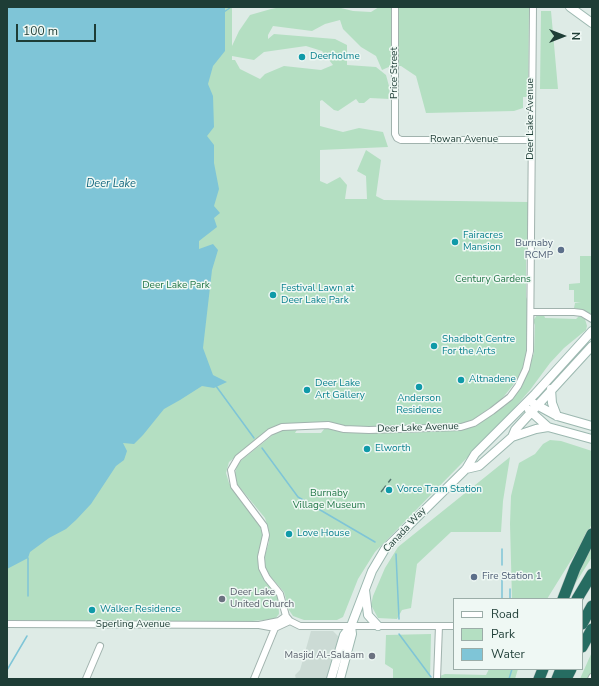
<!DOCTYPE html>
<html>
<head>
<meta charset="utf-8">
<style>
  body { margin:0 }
  #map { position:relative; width:599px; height:686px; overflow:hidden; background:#deebe6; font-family:"Nunito Sans",sans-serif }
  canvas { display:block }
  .frame { position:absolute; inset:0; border:8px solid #1e3d36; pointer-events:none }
  .legend { position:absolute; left:453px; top:598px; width:130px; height:72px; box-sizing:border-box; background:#eff8f4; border:1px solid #9bada8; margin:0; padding:5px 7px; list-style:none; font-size:12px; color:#1e3d36 }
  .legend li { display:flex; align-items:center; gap:8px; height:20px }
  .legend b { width:20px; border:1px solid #9bada8 }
  .north { position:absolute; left:543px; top:16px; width:40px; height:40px; -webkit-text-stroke:3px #eff8f4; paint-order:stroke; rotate:90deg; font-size:11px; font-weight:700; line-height:16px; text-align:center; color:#1e3d36 }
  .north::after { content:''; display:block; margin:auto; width:14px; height:18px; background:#1e3d36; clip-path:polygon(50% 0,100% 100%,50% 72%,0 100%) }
  .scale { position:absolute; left:16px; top:24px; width:80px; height:18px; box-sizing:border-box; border:2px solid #1e3d36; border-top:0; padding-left:5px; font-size:12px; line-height:14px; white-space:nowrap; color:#1e3d36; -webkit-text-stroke:3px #eff8f4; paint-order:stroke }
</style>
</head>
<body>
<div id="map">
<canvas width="599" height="686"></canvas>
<div class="frame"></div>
<ul class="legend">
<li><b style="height:5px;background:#fff"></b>Road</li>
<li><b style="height:11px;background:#b4dfc2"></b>Park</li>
<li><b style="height:11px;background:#7fc5d7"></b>Water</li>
</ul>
<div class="north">N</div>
<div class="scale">100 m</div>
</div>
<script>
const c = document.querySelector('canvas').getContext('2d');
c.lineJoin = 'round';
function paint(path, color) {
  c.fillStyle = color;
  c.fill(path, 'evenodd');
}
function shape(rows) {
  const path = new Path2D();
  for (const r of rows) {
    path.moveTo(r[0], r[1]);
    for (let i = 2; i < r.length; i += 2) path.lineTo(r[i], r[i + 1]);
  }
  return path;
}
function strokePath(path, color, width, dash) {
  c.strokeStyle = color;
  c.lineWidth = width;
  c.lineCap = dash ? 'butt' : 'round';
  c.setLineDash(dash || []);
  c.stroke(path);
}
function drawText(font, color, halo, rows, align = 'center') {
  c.font = font + ' "Nunito Sans",sans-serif';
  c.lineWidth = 3;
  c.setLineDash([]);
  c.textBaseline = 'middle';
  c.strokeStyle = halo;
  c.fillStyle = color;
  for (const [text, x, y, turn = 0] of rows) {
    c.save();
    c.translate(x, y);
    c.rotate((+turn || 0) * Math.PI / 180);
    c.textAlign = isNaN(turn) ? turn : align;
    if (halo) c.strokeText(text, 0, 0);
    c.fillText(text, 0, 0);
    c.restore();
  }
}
const built = shape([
  [311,631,333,631,339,637,328,679,296,679,295,675,300,670]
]);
const green = shape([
  [7,7,232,7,232,46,239,31,250,15,271,9,281,7,337,7,353,11,371,12,379,7,391,7,391,66,382,70,376,56,361,47,343,29,340,20,325,24,312,31,273,26,268,35,268,39,274,34,335,39,347,45,347,65,376,67,386,75,389,86,390,99,370,98,364,103,359,103,356,99,338,111,334,110,322,100,320,101,320,126,343,132,359,128,383,132,388,147,320,150,320,181,327,184,340,177,347,185,345,199,367,199,366,176,357,171,366,150,381,160,376,196,384,200,528,202,528,256,526,259,526,297,528,301,526,356,521,375,501,400,474,419,460,425,348,427,322,423,284,423,267,431,229,462,226,473,229,483,258,521,262,528,263,539,258,564,263,578,274,590,278,597,279,614,275,619,241,622,7,621],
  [306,46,322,51,333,65,321,70,284,66,265,74,260,79,240,69,235,60,232,60,232,56,254,60,264,52],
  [397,7,529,7,528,97,523,97,523,108,514,111,426,113,416,76,401,66,398,66],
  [541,11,551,11,558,89,540,89],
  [580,256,592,256,592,314,574,308,575,303,581,303,574,302,574,290,569,290,569,284,580,283],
  [537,315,544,315,545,318,576,319,579,316,585,319,587,326,586,330,564,348,550,363,530,390,504,420,375,552,358,579,343,617,337,620,304,620,293,616,289,610,284,592,270,576,265,567,264,558,269,542,269,531,265,518,237,484,235,473,238,463,274,434,282,430,298,428,295,433,321,433,325,428,345,433,405,432,413,433,470,428,505,406,522,386,534,353,535,325,533,321],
  [550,440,561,441,592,451,592,523,588,533,547,599,512,599,510,524,511,496,519,463,535,454,543,444],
  [510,457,503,501,501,532,451,532,417,564,411,608,402,610,397,619,378,618,371,605,373,596,385,568,398,547],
  [592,544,592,557,575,584,572,584],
  [431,634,430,679,393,679,393,669,385,664,386,635],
  [592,652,592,679,580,679,583,672],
  [489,669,518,669,515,679,432,679,445,674,486,675]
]);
const water = shape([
  [7,7,225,7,225,51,213,66,208,84,213,96,214,127,207,136,214,145,214,163,219,189,214,206,220,213,214,218,217,227,199,241,199,249,213,244,218,250,212,270,203,348,213,375,227,382,214,388,202,386,180,400,164,409,143,435,134,444,123,443,127,451,124,460,116,466,91,504,76,520,66,529,49,538,30,552,28,558,7,569]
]);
const stream = shape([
  [224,12,231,7],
  [216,386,254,438],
  [262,448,298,497,375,542],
  [502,549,502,565],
  [396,554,399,619],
  [502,573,502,599],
  [510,589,510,599],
  [28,596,28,558],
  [399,634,431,677],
  [7,670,27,636],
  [509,679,512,669]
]);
const street = shape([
  [395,7,395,134,397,138,401,140,531,140],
  [531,312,574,312,582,313,592,319],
  [7,624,259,625,279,621,286,616],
  [259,625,275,628,290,621],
  [454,626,300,626,290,621,286,616,280,594,267,578,262,568,261,557,266,535,264,526,234,486,231,470,238,458,270,432,282,427,328,425,344,429,369,430,461,427,474,423,492,411,510,397,518,386,526,369,530,351,533,7],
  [86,679,100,646],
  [254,679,275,628],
  [437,679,439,626],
  [591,679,592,677]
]);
const secondary = shape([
  [570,7,592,23],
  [551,389,552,403,557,416],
  [533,403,557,416,592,426],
  [529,410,548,427,592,439],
  [512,437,536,429,548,427],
  [466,469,479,466,512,437,515,430,592,346],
  [365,590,368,615,378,626],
  [331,679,344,635,351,626,372,571,385,549,466,469,475,454,535,394,592,331],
  [340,679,352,634,351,626]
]);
const highway = shape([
  [563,599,575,568,592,534],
  [577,599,592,574],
  [582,624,592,606],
  [582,647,592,629],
  [539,679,543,669],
  [557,679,561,669],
  [566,679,571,669]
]);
const rail = shape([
  [381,492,391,479]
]);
const markers = [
  [302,57,4,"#0f9aa8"],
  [455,242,4,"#0f9aa8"],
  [561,250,4,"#5c6f8a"],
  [273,295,4,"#0f9aa8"],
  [434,346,4,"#0f9aa8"],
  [461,380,4,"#0f9aa8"],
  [419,387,4,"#0f9aa8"],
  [307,390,4,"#0f9aa8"],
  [367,449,4,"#0f9aa8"],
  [389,490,4,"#0f9aa8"],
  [289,534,4,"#0f9aa8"],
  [474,577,4,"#5c6f8a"],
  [222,599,4,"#6b7280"],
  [92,610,4,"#0f9aa8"],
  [372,656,4,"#6b7280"]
];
const cultureNames = [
  ["Deerholme",310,57],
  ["Fairacres",463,236],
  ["Mansion",463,248],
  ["Festival Lawn at",281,289],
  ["Deer Lake Park",281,301],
  ["Shadbolt Centre",442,340],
  ["For the Arts",442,352],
  ["Altnadene",469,380],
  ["Deer Lake",315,384],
  ["Art Gallery",315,396],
  ["Anderson",419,399,"center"],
  ["Residence",419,411,"center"],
  ["Elworth",375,449],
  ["Vorce Tram Station",397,490],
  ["Love House",297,534],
  ["Walker Residence",100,610]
];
const streetNames = [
  ["Price Street",395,73,-90],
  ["Deer Lake Avenue",531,119,-90],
  ["Rowan Avenue",464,140],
  ["Deer Lake Avenue",418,428,-2],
  ["Canada Way",405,530,-47],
  ["Sperling Avenue",133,625]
];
const serviceNames = [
  ["Burnaby",553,244],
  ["RCMP",553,256],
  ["Fire Station 1",482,577,"left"]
];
const parkNames = [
  ["Century Gardens",493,280],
  ["Deer Lake Park",176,286],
  ["Burnaby",329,494],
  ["Village Museum",329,506]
];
const worshipNames = [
  ["Deer Lake",230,593],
  ["United Church",230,605],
  ["Masjid Al-Salaam",364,656,"right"]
];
const waterNames = [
  ["Deer Lake",111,184]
];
paint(built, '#ccdbd5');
paint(green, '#b4dfc2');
paint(water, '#7fc5d7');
strokePath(stream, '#7fc5d7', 1.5);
strokePath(street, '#a1b3ae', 8);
strokePath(secondary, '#9cb8b0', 10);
strokePath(highway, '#bcc5c3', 12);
strokePath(street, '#fff', 6);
strokePath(secondary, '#fff', 8);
strokePath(highway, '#266c61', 11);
strokePath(rail, '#577972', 1.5, [8, 4]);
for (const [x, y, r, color] of markers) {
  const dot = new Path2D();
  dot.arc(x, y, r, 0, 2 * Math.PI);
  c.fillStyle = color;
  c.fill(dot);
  strokePath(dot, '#eff8f4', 1.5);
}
drawText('10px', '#0d838f', '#eff8f4', cultureNames, 'left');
drawText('10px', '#1e3d36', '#eff8f4', streetNames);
drawText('10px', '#4e5e75', '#eff8f4', serviceNames, 'right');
drawText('10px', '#247849', '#eff8f4', parkNames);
drawText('10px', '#5b616d', '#eff8f4', worshipNames, 'left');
drawText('italic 11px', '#12667e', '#eff8f4', waterNames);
</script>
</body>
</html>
